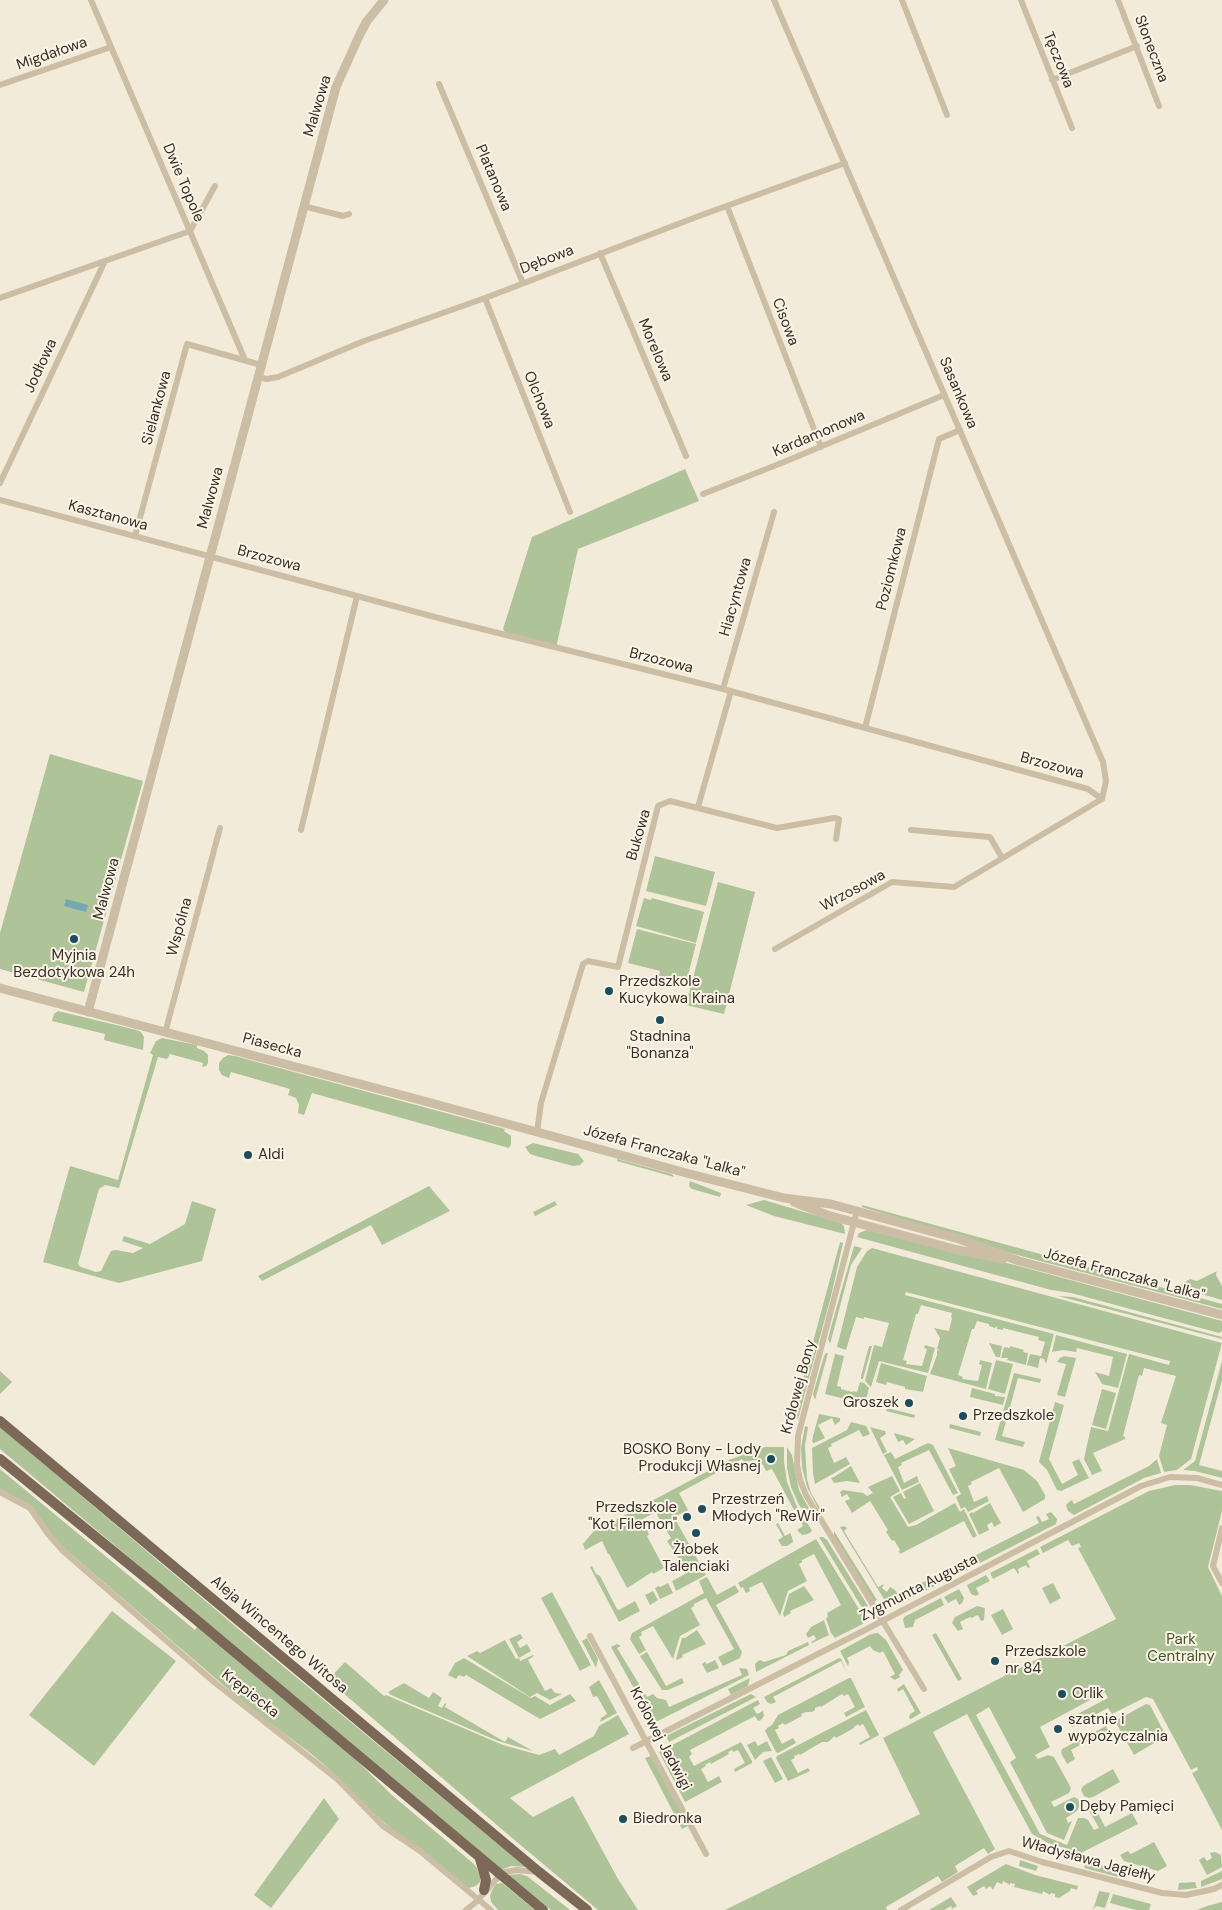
<!DOCTYPE html>
<html>
<head>
<meta charset="utf-8">
<style>
  body { margin:0 }
  canvas { display:block; background:#f3ebda }
</style>
</head>
<body>
<canvas width="1222" height="1910"></canvas>
<script>
const c = document.querySelector('canvas').getContext('2d');
c.lineJoin = 'round';
function paint(path, color) {
  c.fillStyle = color;
  c.fill(path, 'evenodd');
}
function shape(rows) {
  const path = new Path2D();
  for (const r of rows) {
    path.moveTo(r[0], r[1]);
    for (let i = 2; i < r.length; i += 2) path.lineTo(r[i], r[i + 1]);
  }
  return path;
}
function strokePath(path, color, width, dash) {
  c.strokeStyle = color;
  c.lineWidth = width;
  c.lineCap = dash ? 'butt' : 'round';
  c.setLineDash(dash || []);
  c.stroke(path);
}
function drawText(font, color, halo, rows, align = 'center') {
  c.font = font + ' "DM Sans",sans-serif';
  c.lineWidth = 4;
  c.setLineDash([]);
  c.textBaseline = 'middle';
  c.strokeStyle = halo;
  c.fillStyle = color;
  for (const [text, x, y, turn = 0] of rows) {
    c.save();
    c.translate(x, y);
    c.rotate((+turn || 0) * Math.PI / 180);
    c.textAlign = isNaN(turn) ? turn : align;
    if (halo) c.strokeText(text, 0, 0);
    c.fillText(text, 0, 0);
    c.restore();
  }
}
const green = shape([
  [685,469,699,501,578,549,556,648,507,635,503,629,532,537],
  [50,754,143,781,84,992,0,969,0,933],
  [655,856,715,872,706,906,646,891],
  [718,882,755,892,724,1014,686,1005],
  [644,898,651,900,652,898,704,912,696,943,636,926],
  [637,929,696,944,686,983,659,976,660,971,628,963],
  [58,1011,137,1030,141,1032,144,1037,143,1050,104,1040,105,1034,52,1021,54,1014],
  [162,1038,197,1045,197,1048,204,1051,208,1055,208,1063,206,1066,202,1067,203,1063,170,1054,167,1059,158,1057,119,1188,105,1185,99,1189,78,1264,81,1267,96,1272,101,1271,111,1251,116,1250,133,1253,143,1248,122,1241,124,1236,150,1244,185,1224,192,1201,216,1209,202,1261,119,1283,43,1262,70,1166,118,1180,153,1055,150,1053,156,1041],
  [228,1055,235,1056,505,1129,504,1131,511,1136,511,1144,509,1148,312,1093,304,1115,298,1113,299,1105,296,1098,288,1095,290,1089,231,1072,229,1078,222,1075,219,1070,219,1063,223,1058],
  [533,1143,578,1154,584,1161,580,1165,573,1166,536,1156,530,1154,525,1147],
  [617,1159,672,1174,674,1177,617,1161],
  [690,1181,721,1193,720,1197,692,1189,689,1186],
  [429,1186,450,1211,382,1245,371,1225,262,1281,258,1276],
  [764,1200,841,1223,844,1226,845,1234,774,1216,746,1205],
  [555,1201,557,1205,535,1216,533,1212],
  [862,1205,1222,1304,1222,1309,1010,1253,862,1207],
  [867,1230,1015,1265,1222,1321,1222,1331,1219,1333,1071,1293,1051,1290,857,1237,859,1233],
  [840,1242,843,1243,831,1296,798,1419,793,1416],
  [854,1246,862,1248,851,1265,830,1344,828,1339,831,1327],
  [872,1248,1222,1343,1191,1459,1177,1470,1164,1472,1159,1456,1167,1425,1161,1423,1176,1376,1144,1368,1142,1376,1139,1375,1123,1436,1125,1437,1125,1439,1093,1453,1102,1471,1092,1475,1084,1459,1091,1427,1108,1431,1129,1354,1169,1365,1170,1361,906,1292,905,1295,1054,1334,1046,1364,1044,1359,1040,1358,1038,1368,1027,1365,1030,1354,1041,1356,1045,1342,1038,1340,1039,1337,1003,1328,1003,1330,997,1329,997,1326,995,1328,989,1326,989,1324,977,1321,974,1329,972,1329,958,1375,963,1377,962,1379,978,1381,982,1365,979,1364,980,1360,992,1363,986,1389,930,1374,937,1355,937,1351,939,1349,937,1349,940,1338,934,1328,949,1331,952,1318,951,1317,952,1313,921,1305,918,1314,916,1314,903,1360,907,1361,906,1364,922,1366,927,1349,924,1348,925,1345,935,1348,928,1373,879,1361,871,1387,865,1381,874,1345,882,1347,889,1323,864,1317,864,1319,856,1317,846,1350,837,1347,857,1267,867,1251],
  [1217,1271,1216,1275,1222,1286,1222,1300,1177,1287,1190,1279,1197,1281],
  [1058,1296,1073,1297,1222,1337,1222,1339],
  [1056,1335,1127,1354,1118,1388,1102,1384,1095,1372,1109,1376,1113,1357,1077,1348,1076,1352,1063,1350,1052,1352],
  [989,1343,1002,1346,1000,1357,996,1357],
  [869,1346,872,1346,863,1379,861,1379,861,1376],
  [1010,1346,1024,1350,1023,1352,1028,1353,1026,1365,1007,1360,1008,1358,1001,1358,1004,1347,1010,1348],
  [826,1353,828,1353,815,1400,813,1394,824,1356],
  [835,1354,844,1356,837,1386,841,1387,841,1389,852,1392,853,1391,857,1392,860,1382,864,1383,869,1388,865,1404,825,1394],
  [1064,1356,1076,1358,1065,1397,1057,1395,1066,1364,1057,1362,1060,1358],
  [996,1360,1013,1364,1005,1394,988,1389],
  [1222,1361,1222,1380,1199,1465,1222,1471,1222,1478,1195,1471,1183,1470,1195,1461],
  [881,1363,927,1376,923,1392,905,1389,905,1387,887,1382,886,1385,876,1382],
  [0,1371,12,1382,0,1394],
  [1014,1373,1041,1379,1040,1383,1018,1378,1002,1436,1025,1442,1023,1447,995,1440],
  [972,1388,995,1394,995,1396,1005,1397,1003,1405,970,1397],
  [1102,1389,1116,1393,1106,1429,1092,1425],
  [1055,1402,1064,1405,1049,1459,1062,1484,1078,1475,1072,1462,1079,1459,1089,1478,1061,1491,1057,1490,1047,1470,1039,1462],
  [887,1408,915,1415,914,1418,886,1411],
  [819,1414,840,1418,840,1421,835,1425,832,1418,818,1425,825,1438,814,1443,812,1442,813,1436],
  [851,1422,866,1426,870,1434,863,1437,859,1430,831,1444,832,1446,828,1448,834,1463,846,1457,850,1464,815,1484,813,1473,812,1448,847,1430],
  [950,1424,981,1432,980,1436,949,1428],
  [805,1426,808,1427,805,1446,807,1479,811,1493,822,1511,820,1512,807,1487,802,1467,801,1448],
  [0,1427,261,1648,526,1867,511,1866,501,1870,0,1449],
  [870,1427,885,1431,886,1434,880,1438,887,1452,883,1454],
  [894,1433,915,1439,906,1445,903,1440,898,1442],
  [928,1443,933,1445,958,1493,953,1495,929,1450,901,1463,902,1465,898,1467,904,1483,917,1476,919,1482,902,1490,884,1455,891,1452,895,1459],
  [765,1447,784,1447,784,1462,787,1482,798,1509,794,1510,772,1469,766,1471,763,1465,755,1460,744,1462,742,1459,679,1493,688,1510,674,1517,706,1575,676,1591,672,1581,687,1573,684,1568,682,1568,681,1566,683,1565,667,1541,671,1538,663,1525,662,1525,656,1512,639,1521,644,1530,647,1529,649,1535,647,1536,664,1568,653,1574,652,1572,629,1587,627,1588,609,1554,608,1554,602,1541,585,1550,583,1544,593,1532,729,1460],
  [787,1447,792,1455,799,1490,813,1516,809,1519,799,1505,791,1487,787,1468],
  [948,1448,1024,1470,1037,1481,1045,1495,1045,1499,1023,1512,999,1468,971,1482,972,1484,968,1486,974,1502,987,1496,989,1501,968,1512,965,1507,961,1509,956,1497,961,1494,949,1469,956,1466],
  [1157,1459,1161,1473,1144,1478,1074,1515,1068,1511,1066,1505,1069,1502,1072,1500,1074,1504,1149,1466],
  [851,1466,860,1483,847,1481,834,1483,831,1478,834,1477],
  [0,1469,195,1630,197,1627,353,1757,393,1796,474,1864,477,1868,481,1879,480,1882,476,1886,469,1888,388,1826,368,1808,336,1775,309,1752,250,1708,86,1567,59,1544,35,1511,0,1489],
  [892,1476,900,1491,890,1497,908,1527,916,1525,955,1503,960,1512,964,1509,977,1536,973,1538,964,1521,900,1554,899,1551,900,1550,894,1540,892,1541,886,1532,888,1530,870,1501,852,1513,845,1501,850,1499,847,1494,842,1497,840,1492,843,1490,863,1493,867,1496,873,1493,868,1487],
  [920,1483,934,1511,909,1524,893,1497,901,1493,904,1499,906,1498,903,1492],
  [1175,1485,1190,1485,1222,1491,1222,1511,1208,1567,1222,1596,1222,1830,1192,1773,1198,1770,1197,1767,1191,1770,1153,1699,1146,1697,1112,1714,1108,1708,1072,1727,1068,1719,1108,1698,1105,1692,1040,1727,1050,1747,1035,1755,1038,1759,1048,1755,1054,1757,1071,1788,1069,1793,1051,1802,1054,1807,1074,1797,1078,1799,1080,1805,1077,1811,1066,1818,1068,1823,1072,1821,1064,1840,1047,1833,1010,1762,1016,1758,989,1707,976,1715,1040,1834,1067,1845,1078,1818,1084,1818,1088,1820,1094,1830,1099,1828,1087,1807,1094,1805,1105,1827,1132,1813,1138,1824,1081,1853,1048,1843,1032,1834,967,1714,933,1732,995,1849,988,1854,984,1848,955,1866,958,1872,942,1882,938,1876,886,1907,887,1910,725,1910,920,1814,883,1738,1116,1619,1078,1548,1081,1547,1079,1543,1072,1546,1068,1540,1043,1553,1040,1547,1149,1491],
  [990,1503,1001,1523,994,1527,992,1522,987,1525,989,1530,979,1535,969,1514,972,1512,973,1513],
  [800,1510,812,1531,808,1534,802,1535,797,1530,803,1526,796,1513],
  [1051,1512,1057,1519,1056,1524,896,1606,884,1599,840,1527,844,1526,847,1528,844,1531,878,1587,884,1584,882,1588,887,1592,890,1587,895,1590,898,1595,1039,1523,1036,1517,1039,1516,1042,1522,1049,1519,1046,1514],
  [778,1523,785,1536,790,1533,792,1537,793,1542,787,1546,782,1546,778,1540,783,1537,776,1524],
  [834,1531,877,1600,874,1602,834,1536],
  [819,1537,823,1537,827,1540,868,1606,864,1608,861,1606],
  [816,1539,862,1614,863,1624,835,1638,831,1633,826,1619,828,1616,827,1613,841,1605,814,1554,802,1560,802,1562,799,1564,807,1581,788,1591,780,1616,762,1582,749,1588,750,1591,746,1593,743,1587,741,1588,738,1583],
  [1037,1549,1040,1554,1027,1561,1030,1567,1028,1568,1026,1565,1018,1569,1019,1573,1018,1574,1014,1568,993,1579,990,1573],
  [592,1566,596,1574,600,1576,617,1609,619,1610,635,1601,640,1611,619,1622,590,1567],
  [986,1575,990,1581,976,1588,979,1594,976,1596,971,1594,967,1585],
  [707,1577,717,1595,735,1585,739,1592,716,1605,742,1652,740,1658,723,1666,718,1657,734,1649,706,1598,694,1604,694,1606,691,1608,700,1625,680,1636,673,1659,653,1626,641,1632,642,1635,639,1637,646,1650,639,1654,630,1639,632,1633,704,1593,699,1581],
  [668,1583,673,1593,660,1599,655,1588,659,1586,660,1587],
  [1053,1583,1061,1598,1050,1604,1042,1588],
  [804,1586,814,1600,790,1611,791,1613,784,1617,783,1614,789,1594],
  [959,1589,964,1598,962,1603,959,1605,956,1599,948,1603,944,1597],
  [653,1591,658,1600,650,1605,645,1595],
  [552,1592,591,1665,580,1671,541,1598],
  [941,1598,944,1605,915,1620,913,1627,905,1628,903,1620,904,1617],
  [977,1606,985,1608,984,1620,981,1621,978,1615,971,1618,970,1617,960,1622,963,1629,958,1631,952,1623,955,1617],
  [1003,1609,1013,1629,1002,1635,991,1615],
  [112,1611,176,1661,94,1766,29,1715],
  [824,1620,829,1635,812,1643,811,1642,816,1639,814,1635,808,1638,806,1634,811,1627],
  [697,1630,706,1644,682,1655,683,1657,677,1660,676,1659,682,1638,685,1638],
  [878,1633,886,1640,903,1670,899,1675,900,1677,895,1680,890,1677,895,1674,883,1651,880,1653,873,1650,870,1646,847,1658,849,1662,848,1666,840,1651,871,1634],
  [936,1633,962,1679,958,1681,932,1635],
  [520,1634,523,1638,517,1642,520,1648,527,1644,531,1651,519,1658,520,1661,533,1655,534,1656,528,1660,545,1691,551,1688,555,1693,562,1694,550,1700,537,1693,530,1697,467,1656,477,1651,480,1653,505,1640,516,1659,519,1658,509,1639],
  [587,1638,598,1659,596,1668,582,1641],
  [808,1642,809,1645,756,1672,755,1664,758,1661,760,1660,764,1662,786,1655,788,1651],
  [617,1644,621,1646,617,1648,647,1697,653,1694,657,1698,666,1700,669,1707,742,1675,739,1668,747,1669,749,1675,656,1722,652,1721,611,1647],
  [647,1652,666,1686,682,1678,684,1683,668,1690,662,1690,640,1656],
  [464,1658,531,1698,535,1696,550,1705,570,1694,576,1701,540,1719,466,1675,464,1677,459,1675,456,1679,448,1675,455,1663],
  [839,1658,841,1659,848,1675,841,1661,773,1697,776,1702,771,1704,767,1702,764,1697],
  [715,1660,719,1668,707,1673,702,1664,705,1662,707,1664],
  [345,1662,384,1696,386,1695,503,1745,539,1755,555,1749,559,1755,594,1736,599,1726,618,1715,629,1734,510,1798,533,1817,573,1796,618,1879,638,1910,598,1910,505,1832,328,1680],
  [750,1678,748,1686,731,1695,728,1689],
  [849,1678,851,1678,865,1707,846,1717,844,1713,855,1707,848,1694,844,1696,842,1694,821,1707,820,1706,815,1708,815,1710,812,1712,806,1712,801,1714,802,1716,785,1725,783,1723,778,1726,779,1728,775,1730,782,1744,793,1738,796,1743,778,1753,776,1752,765,1731,767,1728,772,1725,778,1715],
  [599,1680,617,1713,600,1722,601,1718,607,1714,597,1696,593,1697,589,1687],
  [404,1683,429,1698,433,1692,442,1698,438,1706,442,1708,445,1703,446,1704,445,1707,505,1742,508,1737,533,1751,498,1741,414,1705,391,1695,388,1692],
  [904,1684,921,1713,911,1719,909,1718,910,1714,915,1711,903,1689,898,1692,897,1689],
  [751,1694,756,1697,669,1742,666,1736],
  [758,1700,760,1704,753,1708,757,1714,763,1711,764,1716,761,1720,758,1721,755,1716,690,1750,692,1754,689,1757,694,1766,741,1742,752,1761,752,1763,735,1772,734,1769,745,1763,738,1750,733,1752,732,1750,728,1752,729,1754,711,1764,710,1762,705,1765,706,1766,701,1769,708,1782,719,1776,722,1782,685,1802,659,1752],
  [1146,1704,1150,1705,1166,1736,1134,1755,1115,1721],
  [866,1710,879,1735,860,1745,859,1743,870,1737,863,1724,859,1726,858,1724,854,1727,854,1728,836,1738,835,1736,828,1742,822,1742,800,1755,799,1754,794,1756,795,1758,791,1760,798,1773,808,1768,810,1771,788,1781,776,1758,777,1756],
  [1106,1726,1108,1730,1071,1750,1075,1759,1067,1764,1061,1753,1062,1749],
  [755,1741,758,1746,767,1741,772,1751,763,1752,755,1760,747,1745],
  [651,1756,688,1826,682,1829,645,1758],
  [771,1757,783,1779,775,1783,763,1761],
  [1113,1769,1120,1782,1093,1797,1089,1798,1084,1796,1081,1790,1083,1786],
  [324,1798,339,1819,271,1908,254,1895],
  [1154,1842,1167,1866,1158,1871,1124,1861,1120,1855,1128,1851,1131,1854],
  [1210,1853,1215,1852,1221,1855,1222,1867,1207,1875,1199,1860,1204,1857,1207,1861,1212,1858],
  [1020,1860,1038,1866,1036,1871,1019,1866],
  [1086,1862,1120,1870,1118,1877,1084,1868],
  [1006,1864,1035,1875,1078,1886,1077,1890,1071,1888,1070,1891,1059,1898,1055,1897,1055,1894,1051,1893,1050,1895,1043,1891,1042,1894,1014,1887,1015,1884,1010,1883,1010,1885,1003,1881,1002,1884,997,1882,993,1890,990,1886,986,1889,984,1886,976,1891,978,1894,973,1896,967,1887],
  [1222,1871,1222,1879,1201,1887,1201,1881],
  [520,1874,527,1876,570,1910,551,1910,507,1875],
  [1195,1882,1197,1888,1178,1890,1179,1883],
  [502,1883,535,1910,498,1910,491,1902,490,1896,492,1890,496,1884],
  [1099,1891,1110,1893,1105,1908,1096,1906,1093,1910],
  [1113,1894,1151,1904,1149,1910,1136,1910,1110,1903],
  [951,1897,957,1906,952,1909,951,1906,944,1910,929,1910],
  [1222,1902,1222,1910,1197,1910,1207,1906]
]);
const water = shape([
  [66,899,88,905,86,912,64,906]
]);
const minor = shape([
  [91,0,245,360],
  [774,0,1103,762,1106,781,1102,799],
  [902,0,947,115],
  [1021,0,1072,128],
  [1118,0,1159,106],
  [1052,80,1137,46],
  [439,84,523,283],
  [0,85,111,47],
  [303,206,343,216,349,214],
  [727,206,821,447],
  [600,253,686,456],
  [0,298,190,231,215,186],
  [485,298,570,512],
  [258,377,267,379,278,377,364,341,485,298,699,216,845,163],
  [0,483,105,261],
  [703,494,784,462,944,395],
  [0,500,446,620,723,689,1088,789,1102,799],
  [135,536,187,344,261,365],
  [723,689,774,512],
  [865,728,939,439,960,430],
  [698,807,731,691],
  [301,830,357,596],
  [911,830,990,837,1002,858],
  [775,949,892,882,954,887,1102,799],
  [165,1033,220,828],
  [537,1132,541,1103,583,964,588,961,618,967,658,806,670,801,777,828,834,818,839,819,836,839],
  [857,1211,798,1436,797,1465,800,1480,806,1495,924,1689],
  [0,1492,30,1508,48,1534,63,1551,214,1682,337,1779,383,1826,420,1851,491,1910],
  [1222,1528,1213,1566,1222,1583],
  [590,1636,706,1854],
  [633,1748,865,1630,1141,1486,1170,1477,1197,1478,1222,1485],
  [466,1910,476,1902,500,1875,505,1872,517,1870,538,1872],
  [901,1910,991,1857,1009,1851,1042,1862,1162,1893,1186,1895,1214,1889,1222,1885]
]);
const tertiary = shape([
  [0,988,424,1101,690,1174,784,1198,831,1204,959,1239,1019,1261,1222,1315],
  [88,1012,332,102,336,87,360,34,367,21,384,0],
  [794,1202,827,1215,958,1250,1003,1259]
]);
const primary = shape([
  [0,1421,539,1872,587,1910],
  [0,1459,157,1587,543,1910],
  [480,1859,486,1880,484,1890]
]);
const markers = [
  [74,939,5,"#1a4e5c"],
  [609,991,5,"#1a4e5c"],
  [660,1020,5,"#1a4e5c"],
  [248,1155,5,"#1a4e5c"],
  [909,1403,5,"#1a4e5c"],
  [963,1416,5,"#1a4e5c"],
  [771,1459,5,"#1a4e5c"],
  [702,1509,5,"#1a4e5c"],
  [687,1517,5,"#1a4e5c"],
  [696,1533,5,"#1a4e5c"],
  [995,1661,5,"#1a4e5c"],
  [1062,1694,5,"#1a4e5c"],
  [1058,1729,5,"#1a4e5c"],
  [1070,1807,5,"#1a4e5c"],
  [623,1819,5,"#1a4e5c"]
];
const streetNames = [
  ["Słoneczna",1151,49,69],
  ["Migdałowa",52,54,-19],
  ["Tęczowa",1058,60,68],
  ["Malwowa",318,106,-73],
  ["Platanowa",493,178,67],
  ["Dwie Topole",183,183,67],
  ["Dębowa",547,260,-21],
  ["Cisowa",785,322,69],
  ["Morelowa",655,350,67],
  ["Jodłowa",41,366,-65],
  ["Sasankowa",958,393,67],
  ["Olchowa",539,400,68],
  ["Sielankowa",157,408,-75],
  ["Kardamonowa",819,434,-23],
  ["Malwowa",211,498,-75],
  ["Kasztanowa",108,516,15],
  ["Brzozowa",269,559,15],
  ["Poziomkowa",892,569,-76],
  ["Hiacyntowa",736,597,-74],
  ["Brzozowa",661,661,14],
  ["Brzozowa",1052,766,15],
  ["Bukowa",639,835,-74],
  ["Malwowa",107,889,-75],
  ["Wrzosowa",853,891,-28],
  ["Wspólna",180,927,-75],
  ["Piasecka",272,1046,15],
  ["Józefa Franczaka \"Lalka\"",664,1152,15],
  ["Józefa Franczaka \"Lalka\"",1124,1275,15],
  ["Królowej Bony",799,1387,-75],
  ["Zygmunta Augusta",919,1588,-27],
  ["Aleja Wincentego Witosa",279,1635,40],
  ["Krępiecka",250,1694,38],
  ["Królowej Jadwigi",660,1739,62],
  ["Władysława Jagiełły",1088,1860,15]
];
const poiNames = [
  ["Myjnia",74,956,"center"],
  ["Bezdotykowa 24h",74,973,"center"],
  ["Przedszkole",619,982],
  ["Kucykowa Kraina",619,999],
  ["Stadnina",660,1037,"center"],
  ["\"Bonanza\"",660,1054,"center"],
  ["Aldi",258,1155],
  ["Groszek",899,1403,"right"],
  ["Przedszkole",973,1416],
  ["BOSKO Bony - Lody",761,1450,"right"],
  ["Produkcji Własnej",761,1467,"right"],
  ["Przestrzeń",712,1500],
  ["Młodych \"ReWir\"",712,1517],
  ["Przedszkole",677,1508,"right"],
  ["\"Kot Filemon\"",677,1525,"right"],
  ["Żłobek",696,1550,"center"],
  ["Talenciaki",696,1567,"center"],
  ["Przedszkole",1005,1652],
  ["nr 84",1005,1669],
  ["Orlik",1072,1694],
  ["szatnie i",1068,1720],
  ["wypożyczalnia",1068,1737],
  ["Dęby Pamięci",1080,1807],
  ["Biedronka",633,1819]
];
const parkNames = [
  ["Park",1181,1640],
  ["Centralny",1181,1657]
];
paint(green, '#afc399');
paint(water, '#77a7b2');
strokePath(minor, '#ccbda5', 6);
strokePath(tertiary, '#ccbda5', 9);
strokePath(primary, '#7b6857', 10);
for (const [x, y, r, color] of markers) {
  const dot = new Path2D();
  dot.arc(x, y, r, 0, 2 * Math.PI);
  c.fillStyle = color;
  c.fill(dot);
  strokePath(dot, '#fbf4e7', 2);
}
drawText('15px', '#372f27', '#fbf4e7', streetNames);
drawText('15px', '#372f27', '#fbf4e7', poiNames, 'left');
drawText('15px', '#405729', '#fbf4e7', parkNames);
</script>
</body>
</html>
